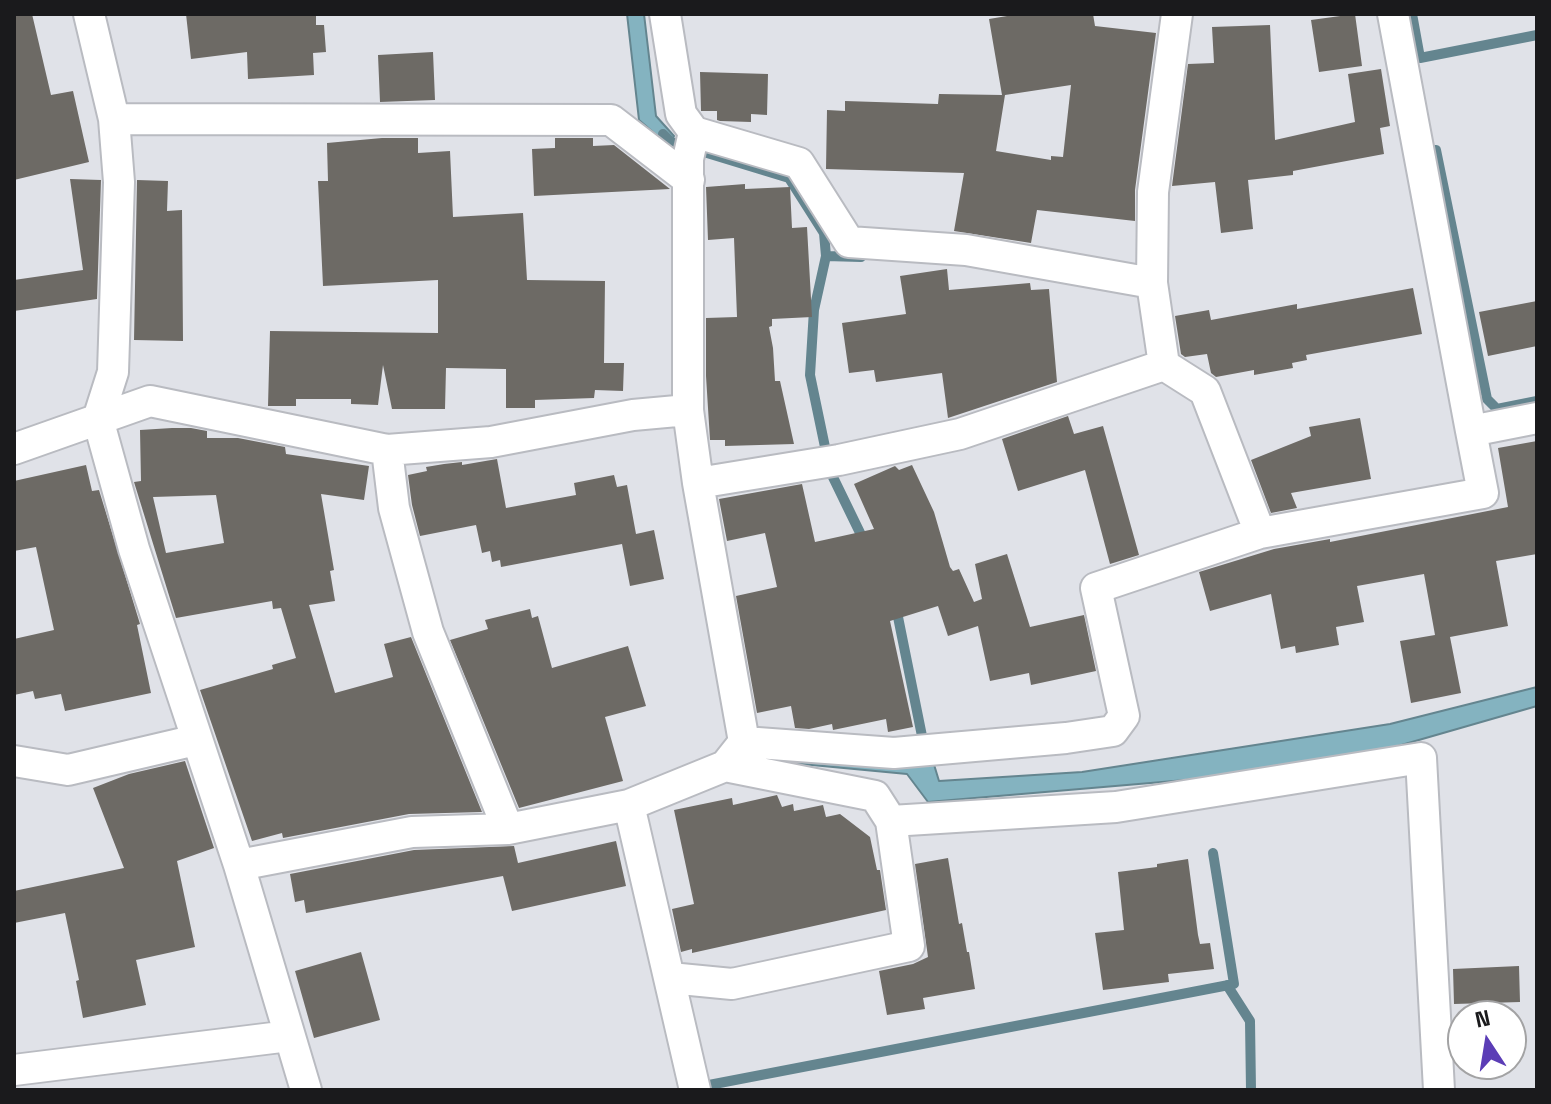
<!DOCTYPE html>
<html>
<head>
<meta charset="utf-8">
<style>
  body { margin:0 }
  #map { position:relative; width:1551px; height:1104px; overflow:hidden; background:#e0e2e8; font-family:"Space Grotesk",sans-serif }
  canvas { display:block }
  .frame { position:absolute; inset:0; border:16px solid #1a1a1c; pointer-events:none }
  .north { position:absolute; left:1447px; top:1000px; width:80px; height:80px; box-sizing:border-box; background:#fff; border:2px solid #a3a3a4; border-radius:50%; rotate:348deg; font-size:22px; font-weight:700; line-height:32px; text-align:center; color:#1a1a1c }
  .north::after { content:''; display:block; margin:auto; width:28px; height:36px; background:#5b3db6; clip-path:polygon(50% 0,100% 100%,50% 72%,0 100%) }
</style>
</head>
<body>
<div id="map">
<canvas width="1551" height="1104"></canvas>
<div class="frame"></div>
<div class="north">N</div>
</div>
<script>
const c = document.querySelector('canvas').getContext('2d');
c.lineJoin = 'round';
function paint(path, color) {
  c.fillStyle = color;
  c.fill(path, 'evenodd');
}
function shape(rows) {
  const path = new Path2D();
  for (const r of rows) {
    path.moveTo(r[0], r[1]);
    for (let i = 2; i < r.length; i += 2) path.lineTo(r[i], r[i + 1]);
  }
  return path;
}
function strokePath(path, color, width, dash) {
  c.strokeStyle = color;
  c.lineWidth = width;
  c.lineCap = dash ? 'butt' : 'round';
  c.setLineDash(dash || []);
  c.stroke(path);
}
const water = shape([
  [627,14,644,14,656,116,674,136,669,146,639,120,627,14],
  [1537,687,1537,706,1391,748,1197,779,928,802,907,774,759,760,769,752,932,758,939,781,1082,772,1390,724,1537,687]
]);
const stream = shape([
  [1412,14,1420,58,1537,35],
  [663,134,671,142,789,178,824,233,826,256,814,310,810,375,830,471,864,541],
  [1436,150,1487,399,1497,409,1537,401],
  [826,256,861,257],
  [894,607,898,617,923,741],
  [1227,985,1250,1021,1251,1090],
  [709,1085,1234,984,1213,853]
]);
const building = shape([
  [14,14,32,14,51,95,73,91,89,162,14,180],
  [186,14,316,14,316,25,324,25,326,52,313,53,314,75,248,79,247,52,191,59],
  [1019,14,1093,14,1095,26,1156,33,1135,190,1135,221,1037,210,1031,243,954,231,964,173,826,169,827,110,845,111,845,101,938,104,939,94,1002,95,989,19],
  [1071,85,1063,157,1051,156,1051,160,996,151,1005,95],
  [1355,14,1362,66,1319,72,1311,20],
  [1270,25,1275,140,1355,122,1348,74,1381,69,1390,126,1380,128,1384,154,1293,171,1293,175,1248,180,1253,229,1221,233,1215,182,1172,186,1188,64,1214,63,1212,27],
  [433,52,435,100,380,102,378,55],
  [700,72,768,74,767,115,751,114,751,122,720,121,717,120,717,111,701,111],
  [382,138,418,138,418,153,450,151,453,217,523,213,527,280,605,281,604,363,624,363,623,391,595,390,594,398,535,400,535,408,506,408,506,369,446,368,445,409,392,409,383,365,378,405,351,404,351,399,296,399,296,406,268,406,270,331,438,333,438,280,323,286,318,181,328,181,327,143],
  [555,138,593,138,593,146,614,145,670,189,534,196,532,149,555,148],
  [70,179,101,180,97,299,14,311,14,280,83,270],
  [137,180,168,181,167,211,182,210,183,341,134,340],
  [745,184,745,189,790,187,792,228,807,227,812,317,772,319,772,326,769,327,773,348,775,381,780,381,794,444,725,446,725,440,710,440,706,376,706,318,737,317,734,238,708,240,706,187],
  [947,269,949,290,1030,283,1031,290,1049,289,1057,382,948,418,942,373,876,382,874,370,849,373,842,323,906,314,900,276],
  [1413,288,1422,334,1306,355,1307,360,1292,363,1293,368,1254,375,1254,370,1216,377,1211,373,1207,354,1185,357,1181,354,1175,316,1209,310,1211,320,1297,304,1297,309],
  [1537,301,1537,346,1488,356,1479,312],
  [1068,416,1074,434,1103,426,1139,555,1110,564,1085,470,1018,491,1002,439],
  [1360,418,1371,479,1291,493,1297,508,1271,513,1251,460,1311,436,1309,427],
  [172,428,191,428,207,431,207,438,238,438,285,447,286,454,369,466,364,500,321,494,334,570,330,571,335,601,309,605,335,693,393,677,384,644,411,637,482,812,409,814,283,838,282,833,252,841,200,690,273,669,272,665,296,658,281,608,273,609,272,601,176,618,134,482,141,481,140,430],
  [216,495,224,543,166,553,153,497],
  [1537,441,1537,554,1496,561,1508,626,1450,637,1461,693,1411,703,1400,641,1435,635,1424,574,1357,586,1364,622,1336,627,1339,645,1296,653,1295,646,1281,649,1271,594,1210,611,1199,572,1274,549,1330,539,1330,542,1508,507,1498,448],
  [497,459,506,508,576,495,574,483,614,475,617,487,627,485,636,534,654,530,664,579,630,586,622,544,501,567,500,560,492,562,490,551,482,553,476,525,420,536,412,505,408,475,427,471,426,467,444,464,462,462,462,465],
  [86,465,92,491,99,490,140,624,137,625,151,693,65,711,61,694,35,699,33,691,14,695,14,639,54,630,36,547,14,551,14,481],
  [912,465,934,512,950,567,953,571,959,569,974,602,982,599,975,564,1007,554,1030,627,1084,615,1096,671,1031,685,1029,673,990,681,978,626,948,636,938,606,890,621,913,727,888,732,886,719,833,730,832,724,809,729,795,728,791,706,757,713,736,596,777,587,765,533,727,541,719,499,802,484,815,542,874,529,854,484,895,466,899,470],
  [530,609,532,618,538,616,552,668,628,646,646,706,605,717,623,781,519,808,450,640,488,629,485,620],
  [185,761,214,848,177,861,195,947,136,960,146,1005,83,1018,76,981,79,980,65,913,14,923,14,891,124,868,93,788,129,774],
  [777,795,782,807,793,804,794,811,823,805,826,817,840,814,870,837,877,870,880,870,886,910,692,953,692,949,681,952,672,909,694,904,674,810,732,798,733,805],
  [616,841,626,886,512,911,503,876,306,913,304,900,295,902,290,874,414,850,514,846,518,863],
  [948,858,959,924,962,923,967,952,969,952,975,989,923,998,925,1009,887,1015,879,971,913,964,928,957,915,864],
  [1188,859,1198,935,1200,944,1210,943,1214,969,1168,974,1169,982,1103,990,1095,933,1124,930,1118,872,1157,867,1157,864],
  [361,952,380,1020,314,1038,295,971],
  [1519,966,1520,1002,1454,1004,1453,969]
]);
const minor = shape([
  [89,14,114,119,119,182,113,372,98,419,134,549,239,865,306,1090],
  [665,14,681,114,694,132,799,163,849,242,966,250,1152,283,1153,192,1177,14],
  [1393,14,1471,431,1537,418],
  [114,119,611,120,689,180],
  [694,132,688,159,688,410,698,483,744,742,725,766,629,805,695,1090],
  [1152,283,1164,365,1205,391,1260,533],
  [14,449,150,401,387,450,491,442,633,415,688,410],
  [387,450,394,508,428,632,508,829],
  [698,483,839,460,960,434,1164,365],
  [744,742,894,753,1066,738,1113,731,1124,716,1096,588,1260,533,1483,493,1471,431],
  [14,761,68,770,196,740],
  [725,766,875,796,891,821,1116,807,1421,758,1439,1090],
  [239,865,412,832,508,829,629,805],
  [670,978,732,984,909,946,891,821],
  [14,1070,289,1036]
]);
paint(water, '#84b3c0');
strokePath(water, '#64858f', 2);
strokePath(stream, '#64858f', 10);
paint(building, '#6d6a65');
strokePath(minor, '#b9bbc1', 34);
strokePath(minor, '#fff', 30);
</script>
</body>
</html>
